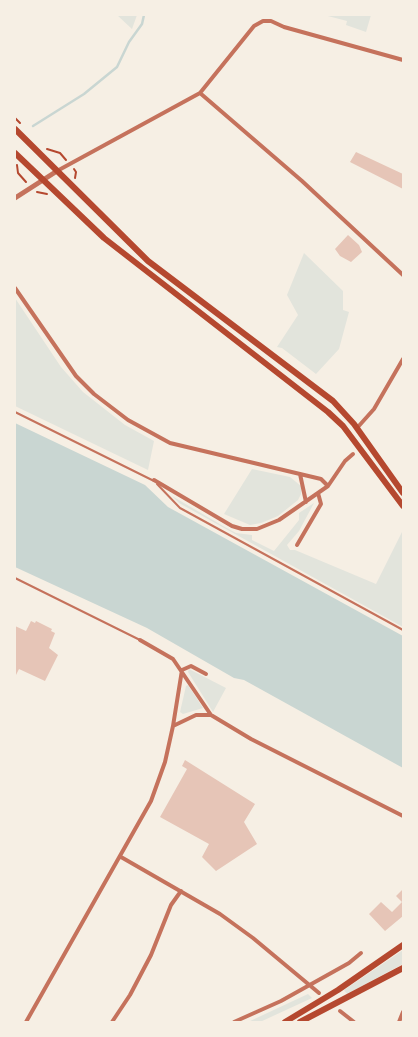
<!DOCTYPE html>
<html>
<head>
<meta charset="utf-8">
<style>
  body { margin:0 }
  #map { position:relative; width:418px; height:1037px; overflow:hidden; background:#f6efe4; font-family:"PT Sans",sans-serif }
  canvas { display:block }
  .frame { position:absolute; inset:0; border:16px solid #f6efe4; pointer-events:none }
</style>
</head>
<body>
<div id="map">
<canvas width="418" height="1037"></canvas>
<div class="frame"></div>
</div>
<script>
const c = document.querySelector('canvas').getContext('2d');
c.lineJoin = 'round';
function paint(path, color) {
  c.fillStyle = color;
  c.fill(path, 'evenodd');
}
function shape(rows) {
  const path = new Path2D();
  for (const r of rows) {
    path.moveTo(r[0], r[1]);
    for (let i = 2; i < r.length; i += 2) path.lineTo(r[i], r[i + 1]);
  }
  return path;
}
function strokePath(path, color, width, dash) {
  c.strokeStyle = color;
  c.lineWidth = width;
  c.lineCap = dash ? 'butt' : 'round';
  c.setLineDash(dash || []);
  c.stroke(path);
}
const green = shape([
  [117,15,137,15,132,29],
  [324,15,371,15,366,32,346,25,347,21],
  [304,253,343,291,343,310,349,312,339,349,316,374,282,348,277,347,298,315,287,295],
  [15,298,61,367,83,392,125,425,154,441,148,470,15,406],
  [252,469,290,477,301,486,301,494,298,500,278,516,261,523,250,525,224,514],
  [172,496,223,526,236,533,252,535,252,540,274,551,299,520,299,513,314,503,299,531,287,545,290,550,295,550,376,584,403,530,403,627,179,503],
  [189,669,226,688,213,712,188,672],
  [188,685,203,708,183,714,180,712,186,686],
  [403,950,403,964,347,994,344,990],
  [308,994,312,998,260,1022,248,1022]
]);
const water = shape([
  [15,423,145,485,168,507,403,636,403,768,244,680,234,678,147,628,15,567]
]);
const stream = shape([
  [33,126,84,94,117,67,129,42,142,24,144,15]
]);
const building = shape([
  [356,152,403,174,403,189,350,162],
  [348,235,359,245,362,252,351,262,340,256,335,249],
  [31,621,35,623,36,621,52,629,51,631,55,633,49,648,58,655,45,681,19,669,15,677,15,626,26,631],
  [185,760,255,804,244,822,257,844,216,871,202,857,209,844,160,817,187,769,182,766],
  [403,889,403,916,385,931,369,914,381,902,392,912,402,902,396,896]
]);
const path = shape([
  [15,118,20,123],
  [47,149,60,153,66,160],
  [17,165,18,173,26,182],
  [74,169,76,172,75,178],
  [37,192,47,194]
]);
const service = shape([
  [15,412,154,481],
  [157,484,180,508,403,630],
  [15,578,140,640]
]);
const minor = shape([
  [200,93,302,181,403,275],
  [57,171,200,93,254,26,263,21,271,21,284,27,403,60],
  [15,288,76,376,94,394,128,420,170,443,321,479,328,486],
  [357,428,374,409,403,359],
  [300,474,306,502],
  [154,480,232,526,242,529,257,529,279,520,328,486,345,461,353,454],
  [297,545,321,504,318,493],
  [140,640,173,659,211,715,251,739,403,816],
  [173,726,182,670,191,666,206,674],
  [121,857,220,914,253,938,319,993],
  [340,1011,354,1022],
  [26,1022,151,801,165,762,173,726,196,715,211,715],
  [112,1022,130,995,151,955,171,905,181,891],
  [234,1022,281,1001,349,963,361,953],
  [399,1022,403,1012]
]);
const tertiary = shape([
  [15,198,57,171]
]);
const primary = shape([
  [15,129,148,261,333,401,354,424,403,493],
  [15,153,104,238,328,412,343,426,403,506],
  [285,1022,338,990,403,945],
  [300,1022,403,968]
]);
paint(green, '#e2e4dc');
paint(water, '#c9d6d2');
strokePath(stream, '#c9d6d2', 2.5);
paint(building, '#e6c5b7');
strokePath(path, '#b5482f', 2);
strokePath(service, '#c5725c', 2);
strokePath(minor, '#c5725c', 4);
strokePath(tertiary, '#c5725c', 5);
strokePath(primary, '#b5482f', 6);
</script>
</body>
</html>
